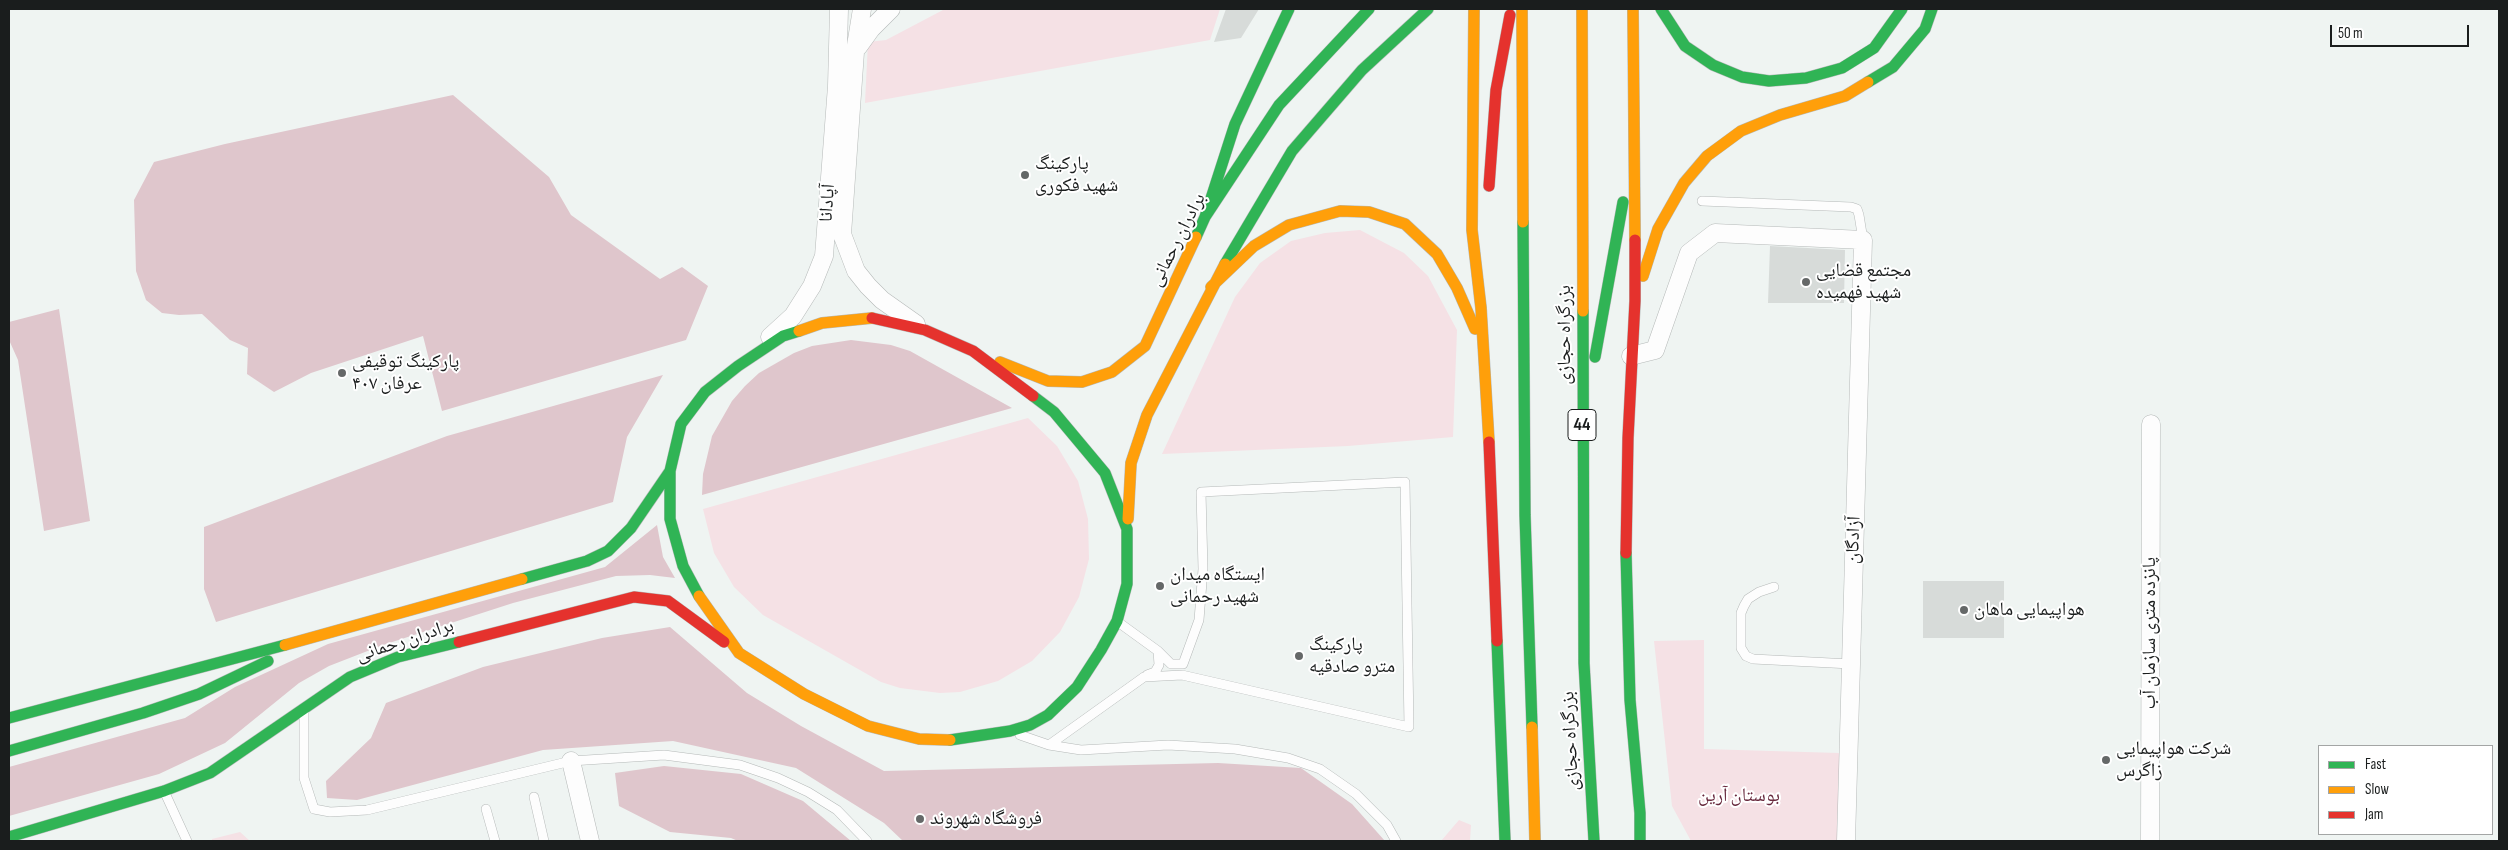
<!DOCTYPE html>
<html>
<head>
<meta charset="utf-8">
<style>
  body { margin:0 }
  #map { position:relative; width:2508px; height:850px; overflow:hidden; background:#eff4f2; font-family:"Sofia Sans Condensed",sans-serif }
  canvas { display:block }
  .frame { position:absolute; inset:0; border:10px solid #1a1d1d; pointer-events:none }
  .legend { position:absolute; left:2318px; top:745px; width:175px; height:90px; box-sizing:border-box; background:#fff; border:1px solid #a3a5a5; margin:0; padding:6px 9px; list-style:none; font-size:15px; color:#1a1d1d }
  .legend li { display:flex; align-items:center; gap:10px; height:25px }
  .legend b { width:25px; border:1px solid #a3a5a5 }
  .scale { position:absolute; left:2330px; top:25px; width:139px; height:22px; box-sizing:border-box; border:2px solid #1a1d1d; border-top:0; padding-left:6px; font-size:15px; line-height:18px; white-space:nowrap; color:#1a1d1d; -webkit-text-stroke:4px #fff; paint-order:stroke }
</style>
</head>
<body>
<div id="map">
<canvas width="2508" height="850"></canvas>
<div class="frame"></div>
<ul class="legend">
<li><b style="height:6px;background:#30b455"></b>Fast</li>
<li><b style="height:6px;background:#ff9f0a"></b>Slow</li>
<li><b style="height:6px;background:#e5322d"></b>Jam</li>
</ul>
<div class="scale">50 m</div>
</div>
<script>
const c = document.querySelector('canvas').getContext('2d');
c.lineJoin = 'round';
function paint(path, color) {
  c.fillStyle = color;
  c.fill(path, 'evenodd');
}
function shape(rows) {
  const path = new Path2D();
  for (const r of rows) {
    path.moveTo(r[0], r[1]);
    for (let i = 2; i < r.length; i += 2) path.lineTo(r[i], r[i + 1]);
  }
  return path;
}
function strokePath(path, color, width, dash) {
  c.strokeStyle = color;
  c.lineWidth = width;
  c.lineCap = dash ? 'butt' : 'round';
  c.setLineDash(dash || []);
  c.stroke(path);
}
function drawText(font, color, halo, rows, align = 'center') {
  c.font = font + ' "Sofia Sans Condensed","Noto Naskh Arabic",sans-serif';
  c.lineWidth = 4;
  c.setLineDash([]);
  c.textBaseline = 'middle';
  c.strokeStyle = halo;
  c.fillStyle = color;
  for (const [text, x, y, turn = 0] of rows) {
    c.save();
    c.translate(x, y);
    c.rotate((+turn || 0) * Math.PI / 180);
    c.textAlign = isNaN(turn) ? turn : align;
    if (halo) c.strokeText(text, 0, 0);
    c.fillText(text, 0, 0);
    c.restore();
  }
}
const green = shape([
  [970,9,1220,9,1210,40,865,103,868,42,886,40,943,10],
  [1360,230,1404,253,1428,276,1457,330,1453,437,1348,446,1162,454,1235,297,1260,263,1291,241,1325,233],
  [1028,418,1057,446,1078,481,1088,519,1089,559,1079,597,1060,632,1032,661,998,681,960,692,940,693,900,688,881,682,763,615,734,587,714,553,703,509],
  [1704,640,1704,749,1839,753,1840,841,1691,841,1672,806,1654,641],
  [1459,820,1471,825,1470,841,1441,841],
  [240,832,250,841,212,841,212,839]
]);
const forest = shape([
  [453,95,549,177,571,215,660,279,682,267,708,286,686,340,442,411,423,336,311,373,274,392,247,374,248,348,230,340,202,314,179,315,162,313,146,300,136,271,134,200,154,162,225,144],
  [59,309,90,521,44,531,18,360,9,340,9,322],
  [851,340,891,345,910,351,1012,408,702,495,703,474,712,436,732,401,745,386,759,373,794,353,812,346],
  [663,375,627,437,613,502,216,622,204,589,204,527,447,436],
  [657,525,663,557,675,578,650,575,616,576,513,603,383,645,329,666,299,683,225,743,159,774,9,816,9,767,185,718,235,687,328,644,605,567],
  [670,627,747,693,801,726,884,771,1218,763,1301,768,1352,804,1385,841,903,841,884,823,796,768,673,741,543,750,357,800,327,798,326,781,371,738,386,703,483,667,602,638],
  [664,766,741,774,803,801,851,841,738,841,731,838,670,832,619,806,615,773]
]);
const building = shape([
  [1226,9,1259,9,1241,38,1214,42],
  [1770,246,1845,250,1844,303,1768,303],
  [1923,581,2004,581,2004,638,1923,638]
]);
const lane = shape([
  [1702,201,1851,207,1857,209,1859,215,1863,240],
  [1774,587,1759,592,1748,599,1744,606,1741,613,1741,648,1746,656,1753,659,1851,664],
  [1147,675,1155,672,1159,665,1158,651],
  [304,712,304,778,314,809,330,812,367,810,571,761,664,755,740,765,778,778,808,792,837,810,867,841],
  [1020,735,1049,745,1081,750,1168,745,1235,749,1288,758,1320,769,1356,794,1387,825,1396,841],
  [1049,745,1144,677,1182,675,1409,727,1405,482,1201,492,1203,569,1199,620,1183,664,1171,664,1158,651,1118,622],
  [165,793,187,841],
  [534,797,544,841],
  [486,809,495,841]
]);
const street = shape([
  [862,9,855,52,842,234,856,271,868,286,882,300,916,324],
  [858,47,871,29,891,9],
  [770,337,793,316,812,286,824,256,837,86,839,9],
  [1631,356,1655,350,1689,253,1715,233,1863,240,1846,841],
  [571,761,590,841],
  [2150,841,2151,424]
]);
const fast = shape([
  [1661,9,1685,46,1713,65,1742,77,1769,81,1806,78,1842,68,1874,48,1902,9],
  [1868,82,1893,67,1925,29,1932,9],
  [1205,217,1235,124,1289,9],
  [1523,222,1525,515,1532,727],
  [1196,237,1205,217,1279,105,1369,9],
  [1225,264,1292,151,1362,70,1428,9],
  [1583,311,1584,663,1594,841],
  [1595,357,1623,202],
  [1626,553,1630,700,1640,813,1640,841],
  [522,579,587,561,608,551,631,528,670,471],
  [699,596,683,566,670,519,670,471,681,424,705,392,738,366,783,336,799,331],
  [1497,641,1505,841],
  [9,718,285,645],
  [950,740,1010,731,1030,725,1048,715,1077,687,1101,650,1117,621,1127,584,1127,529,1105,473,1054,412,1033,396],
  [9,751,143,713,199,694,268,661],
  [9,837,164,791,210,773,350,677,398,657,459,642]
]);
const slow = shape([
  [1474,9,1472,230,1481,308,1489,442],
  [1522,9,1523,222],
  [1582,9,1583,311],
  [1633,9,1635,240],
  [1643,276,1658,229,1684,183,1707,156,1741,131,1780,115,1845,96,1868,82],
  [1211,287,1254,246,1289,225,1340,211,1369,212,1405,224,1437,254,1457,288,1475,329],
  [799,331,822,323,872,318],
  [1000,362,1048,381,1082,382,1112,372,1145,346,1196,237],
  [1128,519,1131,463,1147,415,1225,264],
  [699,596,739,653,804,694,868,726,919,739,950,740],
  [285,645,522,579],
  [1532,727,1535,841]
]);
const jam = shape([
  [1489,186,1496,90,1510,15],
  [872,318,925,330,973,351,1033,396],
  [1489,442,1497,641],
  [1626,553,1628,438,1635,301,1635,240],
  [459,642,634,597,668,601,724,642]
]);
const markers = [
  [1025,175,5,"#656868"],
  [1806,282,5,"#656868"],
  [342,373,5,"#656868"],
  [1160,586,5,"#656868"],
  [1964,610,5,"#656868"],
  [1299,656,5,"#656868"],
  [2106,760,5,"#656868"],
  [920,819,5,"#656868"]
];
const shields = [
  [1582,425,28]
];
const shieldNames = [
  ["44",1582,425]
];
const poiNames = [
  ["پارکینگ",1035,164],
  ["شهید فکوری",1035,186],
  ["مجتمع قضایی",1816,271],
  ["شهید فهمیده",1816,293],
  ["پارکینگ توقیفی",352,362],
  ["عرفان ۴۰۷",352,384],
  ["ایستگاه میدان",1170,575],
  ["شهید رحمانی",1170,597],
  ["هواپیمایی ماهان",1974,610],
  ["پارکینگ",1309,645],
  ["مترو صادقیه",1309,667],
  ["شرکت هواپیمایی",2116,749],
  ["زاگرس",2116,771],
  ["فروشگاه شهروند",930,819]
];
const streetNames = [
  ["آپادانا",828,203,-86],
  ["برادران رحمانی",1178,240,-63],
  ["بزرگراه حجازی",1565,335,-90],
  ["آزادگان",1854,540,-88],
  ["پانزده متری سازمان آب",2150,633,-90],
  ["برادران رحمانی",405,641,-18],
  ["بزرگراه حجازی",1571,741,-93]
];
const parkNames = [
  ["بوستان آرین",1739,796]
];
paint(green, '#f5e1e5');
paint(forest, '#dfc6cc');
paint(building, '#d7dbd9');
strokePath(lane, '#b5b9b8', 10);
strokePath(street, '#b5b9b8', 19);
strokePath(fast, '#b5b9b8', 12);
strokePath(slow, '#b5b9b8', 12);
strokePath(jam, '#b5b9b8', 12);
strokePath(lane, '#fdfdfd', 9);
strokePath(street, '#fdfdfd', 18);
strokePath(fast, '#30b455', 11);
strokePath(slow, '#ff9f0a', 11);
strokePath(jam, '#e5322d', 11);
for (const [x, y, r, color] of markers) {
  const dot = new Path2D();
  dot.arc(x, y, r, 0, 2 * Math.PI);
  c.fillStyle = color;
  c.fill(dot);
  strokePath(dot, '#fff', 2);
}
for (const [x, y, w] of shields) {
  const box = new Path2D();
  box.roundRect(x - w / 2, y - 15.5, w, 31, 4);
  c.fillStyle = '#fff';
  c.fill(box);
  strokePath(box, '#1a1d1d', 1);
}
drawText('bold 18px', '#1a1d1d', null, shieldNames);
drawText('19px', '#1a1d1d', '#fff', poiNames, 'left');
drawText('19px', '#1a1d1d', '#fff', streetNames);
drawText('19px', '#682a3e', '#fff', parkNames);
</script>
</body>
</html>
